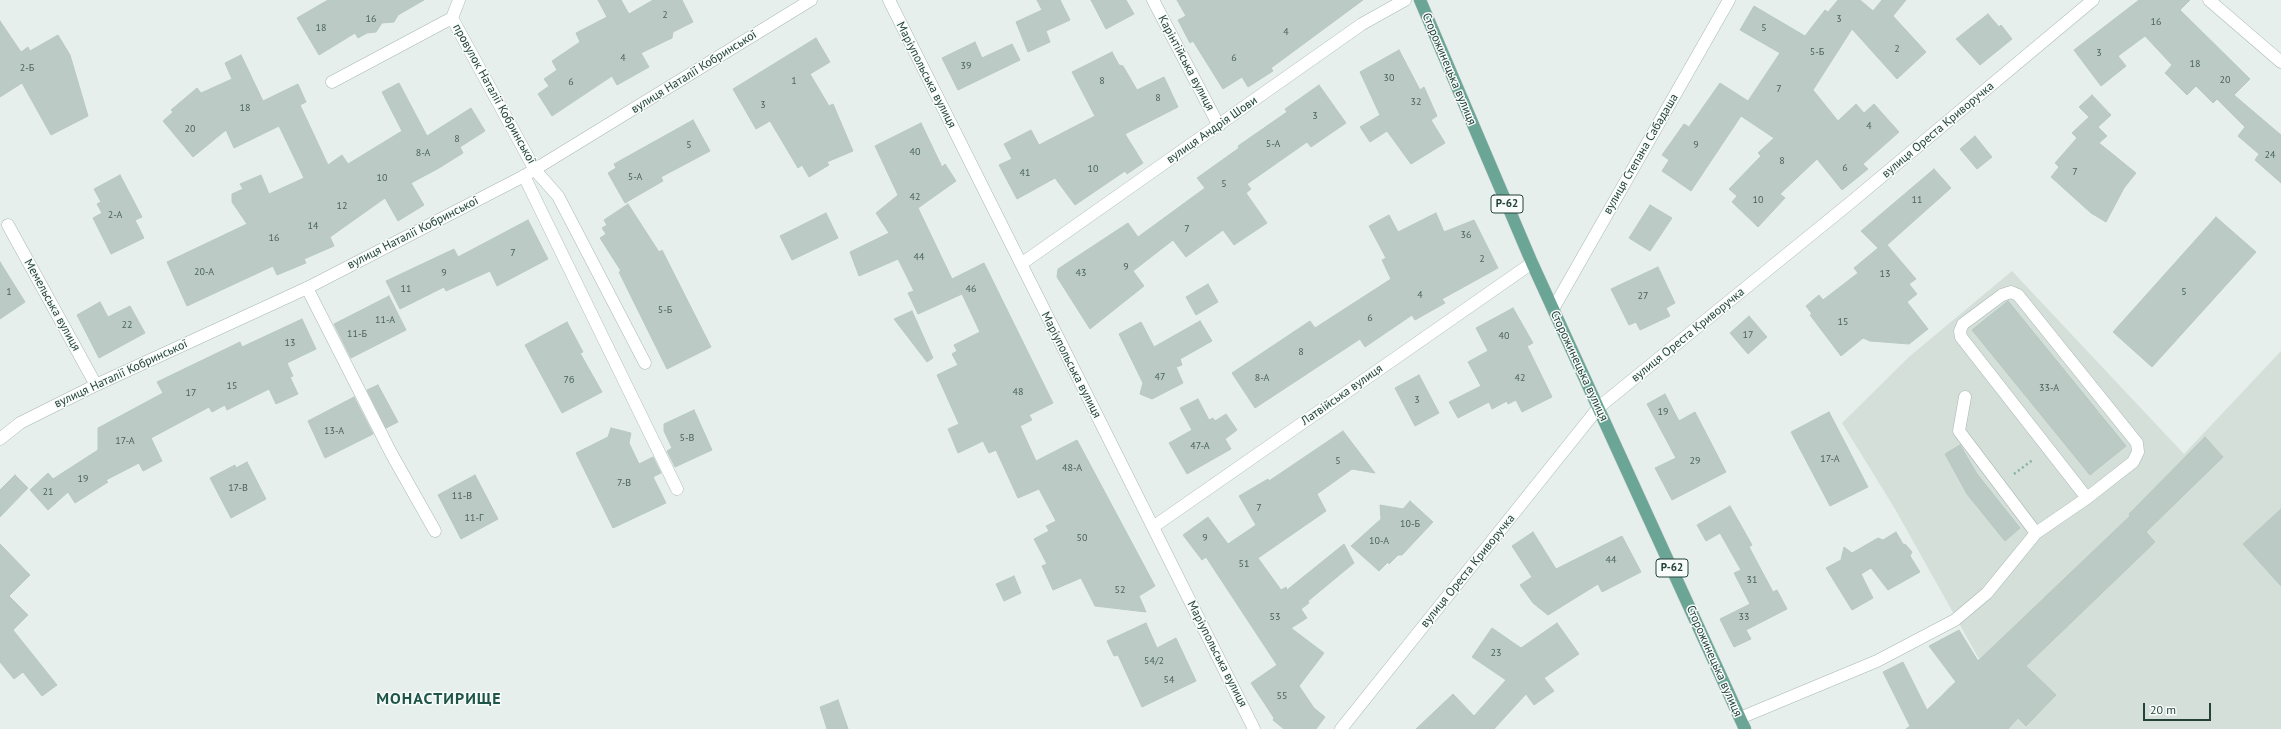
<!DOCTYPE html>
<html>
<head>
<meta charset="utf-8">
<style>
  body { margin:0 }
  #map { position:relative; width:2281px; height:729px; overflow:hidden; background:#e6efeb; font-family:"PT Sans",sans-serif }
  canvas { display:block }
  .scale { position:absolute; left:2143px; top:703px; width:68px; height:18px; box-sizing:border-box; border:2px solid #24423a; border-top:0; padding-left:5px; font-size:12px; line-height:14px; white-space:nowrap; color:#24423a; -webkit-text-stroke:3px #f7fbf9; paint-order:stroke }
</style>
</head>
<body>
<div id="map">
<canvas width="2281" height="729"></canvas>
<div class="scale">20 m</div>
</div>
<script>
const c = document.querySelector('canvas').getContext('2d');
c.lineJoin = 'round';
function paint(path, color) {
  c.fillStyle = color;
  c.fill(path, 'evenodd');
}
function shape(rows) {
  const path = new Path2D();
  for (const r of rows) {
    path.moveTo(r[0], r[1]);
    for (let i = 2; i < r.length; i += 2) path.lineTo(r[i], r[i + 1]);
  }
  return path;
}
function strokePath(path, color, width, dash) {
  c.strokeStyle = color;
  c.lineWidth = width;
  c.lineCap = dash ? 'butt' : 'round';
  c.setLineDash(dash || []);
  c.stroke(path);
}
function drawText(font, color, halo, rows, align = 'center') {
  c.font = font + ' "PT Sans",sans-serif';
  c.lineWidth = 3;
  c.setLineDash([]);
  c.textBaseline = 'middle';
  c.strokeStyle = halo;
  c.fillStyle = color;
  for (const [text, x, y, turn = 0] of rows) {
    c.save();
    c.translate(x, y);
    c.rotate((+turn || 0) * Math.PI / 180);
    c.textAlign = isNaN(turn) ? turn : align;
    if (halo) c.strokeText(text, 0, 0);
    c.fillText(text, 0, 0);
    c.restore();
  }
}
const built = shape([
  [2012,271,2184,454,2281,351,2281,729,1914,729,1948,688,1979,659,1895,509,1842,423,1910,356]
]);
const building = shape([
  [328,0,424,0,398,15,394,22,382,23,376,32,367,33,358,38,355,33,319,55,297,18,328,0],
  [598,0,621,0,629,14,653,0,682,0,693,22,673,32,672,38,641,53,649,67,617,85,612,76,552,116,538,94,549,86,544,79,557,70,552,61,580,42,576,33,607,17,598,0],
  [1037,0,1060,0,1070,20,1046,31,1050,42,1028,52,1016,22,1042,10,1037,0],
  [1091,0,1126,0,1134,14,1106,29,1091,0],
  [1177,0,1363,0,1271,68,1273,71,1248,87,1242,77,1223,89,1193,41,1190,43,1178,20,1186,16,1177,0],
  [1838,0,1860,0,1873,11,1882,0,1906,0,1893,16,1926,52,1897,79,1852,29,1813,90,1838,121,1856,104,1864,113,1874,104,1899,132,1863,164,1868,169,1842,190,1817,159,1780,194,1785,198,1758,227,1732,202,1737,196,1729,189,1761,156,1758,153,1774,138,1741,116,1691,191,1662,171,1669,160,1662,155,1684,124,1689,127,1720,83,1748,101,1780,53,1740,30,1754,6,1805,36,1825,10,1828,12,1838,0],
  [2139,0,2190,0,2180,10,2250,79,2234,95,2281,135,2281,183,2255,160,2259,154,2238,136,2245,127,2217,99,2213,103,2196,86,2187,95,2165,73,2172,65,2145,36,2118,56,2126,66,2101,86,2074,50,2139,0],
  [1988,14,1999,27,2001,25,2012,39,1980,65,1956,39,1988,14],
  [0,21,21,52,28,47,30,51,58,35,70,55,88,116,51,135,22,83,0,97,0,21],
  [816,38,830,62,810,74,829,106,833,104,853,151,827,162,829,165,809,177,802,165,798,168,770,121,756,129,733,89,816,38],
  [975,42,982,58,1012,44,1020,60,958,90,942,58,975,42],
  [1399,50,1420,90,1424,87,1437,116,1431,120,1445,143,1411,164,1387,131,1370,142,1360,127,1380,115,1360,72,1399,50],
  [1112,52,1119,65,1123,66,1137,90,1164,77,1178,107,1125,134,1143,163,1127,174,1125,171,1075,205,1055,178,1017,199,999,165,1012,159,1004,144,1031,130,1039,145,1095,116,1072,72,1112,52],
  [241,55,263,101,298,84,306,102,300,105,328,165,342,155,348,164,402,131,382,92,399,83,427,136,471,108,485,131,460,147,463,153,439,168,411,183,424,205,398,221,385,198,330,237,334,246,304,259,306,263,277,275,273,266,187,306,167,262,247,224,232,202,232,194,243,189,240,184,261,175,269,194,304,178,279,126,234,148,226,130,193,157,163,121,173,112,171,110,197,88,201,93,232,79,225,63,241,55],
  [1319,85,1346,123,1311,147,1307,142,1247,184,1251,189,1246,193,1267,223,1234,245,1223,230,1186,257,1173,240,1133,271,1144,286,1090,329,1057,277,1058,269,1128,223,1138,237,1205,188,1197,178,1239,148,1238,146,1287,112,1285,109,1319,85],
  [2092,95,2111,115,2098,127,2107,136,2099,143,2136,173,2124,188,2106,222,2091,213,2051,177,2059,167,2055,163,2077,138,2072,133,2089,117,2079,107,2092,95],
  [693,120,710,151,661,177,663,181,625,203,608,173,616,168,614,164,693,120],
  [921,123,942,167,945,164,956,181,918,208,952,279,984,263,1053,403,1029,415,1032,420,1020,426,1036,461,1077,440,1155,586,1139,596,1146,612,1095,606,1081,578,1053,590,1042,566,1047,564,1034,539,1049,531,1046,526,1056,521,1039,489,1018,498,996,450,989,453,983,441,958,453,948,429,959,424,937,375,958,365,952,354,957,351,954,345,980,332,962,294,918,314,908,293,914,291,898,259,859,276,850,252,889,233,876,213,898,195,875,146,921,123],
  [1975,136,1992,157,1977,169,1960,149,1975,136],
  [1934,169,1951,188,1887,245,1916,279,1909,284,1917,294,1907,302,1928,329,1909,344,1870,341,1863,338,1841,356,1810,315,1812,314,1806,306,1819,295,1823,300,1858,273,1854,268,1878,248,1861,231,1934,169],
  [120,175,142,217,135,220,144,238,111,254,93,218,102,213,97,204,101,202,94,189,120,175],
  [628,204,659,252,662,250,711,347,667,369,619,272,621,271,600,238,606,234,602,228,607,225,604,220,628,204],
  [1650,205,1672,218,1650,251,1629,238,1650,205],
  [826,213,838,238,792,260,780,236,826,213],
  [1436,213,1444,232,1474,220,1498,268,1442,299,1445,303,1415,320,1412,315,1365,347,1360,339,1255,408,1232,373,1310,321,1315,328,1391,279,1382,260,1386,258,1369,226,1389,215,1398,232,1436,213],
  [2216,217,2256,252,2152,367,2113,332,2216,217],
  [528,220,548,259,497,286,490,271,446,291,444,287,400,309,386,281,454,249,458,257,528,220],
  [0,262,25,302,0,319,0,262],
  [1658,267,1675,303,1666,308,1670,316,1640,330,1636,322,1629,325,1611,289,1658,267],
  [1208,284,1218,302,1196,315,1186,297,1208,284],
  [389,296,406,330,351,358,334,324,389,296],
  [2008,301,2126,446,2090,475,1972,330,2008,301],
  [100,302,108,317,130,306,145,333,99,358,77,315,100,302],
  [1513,308,1533,343,1527,346,1552,397,1522,412,1516,400,1508,404,1507,401,1492,409,1489,402,1458,418,1449,402,1481,386,1468,362,1488,351,1476,328,1513,308],
  [912,311,933,358,927,362,894,319,912,311],
  [1749,316,1767,337,1748,354,1730,333,1749,316],
  [302,319,316,349,287,363,293,376,290,377,298,394,276,404,269,389,227,410,225,405,212,412,209,407,151,438,162,461,143,471,139,463,106,480,108,482,75,503,68,492,48,510,30,490,48,473,53,479,98,450,98,428,163,393,157,382,240,342,242,347,302,319],
  [1200,321,1212,341,1180,359,1182,365,1176,367,1183,383,1152,399,1140,394,1143,383,1119,334,1141,322,1154,347,1200,321],
  [567,322,583,352,580,353,602,392,562,413,525,345,567,322],
  [1419,375,1439,413,1415,426,1395,388,1419,375],
  [378,385,398,422,386,428,367,390,378,385],
  [1665,394,1679,421,1695,412,1726,472,1672,500,1655,468,1676,458,1647,404,1665,394],
  [354,397,373,434,325,458,308,421,354,397],
  [1198,399,1209,420,1213,418,1215,421,1226,414,1237,430,1225,439,1231,449,1187,474,1169,443,1192,430,1180,408,1198,399],
  [694,410,712,450,675,467,667,451,672,448,664,431,664,424,694,410],
  [1829,412,1868,487,1830,506,1791,432,1829,412],
  [611,428,631,433,629,443,639,464,653,457,661,473,653,477,666,503,613,528,576,453,608,437,611,428],
  [1343,431,1375,473,1352,469,1317,494,1326,511,1258,558,1281,590,1286,587,1287,590,1344,544,1354,563,1308,601,1309,603,1301,609,1307,618,1291,628,1324,653,1299,686,1314,708,1325,717,1316,729,1284,729,1273,720,1274,718,1251,683,1277,665,1206,557,1202,560,1183,535,1208,517,1228,544,1256,525,1239,496,1268,479,1269,481,1343,431],
  [2205,437,2223,457,2146,532,2155,542,2026,666,2056,695,2026,726,2018,718,2008,729,1906,729,1910,726,1883,672,1903,662,1927,710,1956,682,1929,646,1959,630,1978,661,2130,516,2129,514,2205,437],
  [1960,445,1977,474,2020,528,2005,541,1967,494,1945,454,1960,445],
  [247,462,266,499,231,518,210,478,235,465,236,468,247,462],
  [15,475,28,488,0,517,0,490,15,475],
  [475,475,498,519,461,539,438,495,475,475],
  [1410,501,1433,522,1402,555,1398,555,1389,564,1388,562,1379,571,1351,546,1381,519,1380,505,1403,509,1410,501],
  [1730,506,1752,545,1749,547,1773,592,1777,590,1787,609,1746,630,1751,639,1734,647,1720,619,1750,604,1734,573,1741,570,1720,533,1706,541,1697,525,1730,506],
  [2281,509,2281,586,2243,544,2281,509],
  [1533,532,1556,569,1622,536,1641,572,1602,592,1598,584,1548,615,1533,603,1520,585,1532,577,1512,546,1533,532],
  [1896,532,1903,544,1906,545,1912,552,1910,556,1920,572,1888,590,1871,568,1861,574,1873,598,1852,610,1826,568,1841,560,1844,547,1852,553,1878,538,1883,540,1896,532],
  [0,544,30,575,9,596,28,615,13,630,57,685,42,696,23,672,14,679,0,662,0,544],
  [1014,576,1021,593,1004,601,996,584,1014,576],
  [1146,623,1157,648,1176,638,1196,681,1142,707,1118,655,1114,656,1107,641,1146,623],
  [1557,623,1579,654,1544,678,1554,691,1534,705,1526,694,1494,729,1416,729,1453,694,1474,716,1506,680,1472,657,1492,628,1521,648,1557,623],
  [838,700,848,729,827,729,820,707,838,700]
]);
const path = shape([
  [2014,474,2034,459]
]);
const service = shape([
  [535,170,558,196,645,363],
  [524,176,677,489],
  [307,288,391,453,435,531],
  [1965,397,1959,431,2036,533],
  [1740,718,1877,661,1955,620,1987,593,2036,533,2087,498,2133,462,2138,452,2137,443,2018,295,2011,292,2002,295,1963,324,1960,331,1961,337,2087,498]
]);
const minor = shape([
  [889,0,1254,729],
  [1153,0,1219,126],
  [2209,0,2281,62],
  [452,18,535,170],
  [332,82,452,18,459,0],
  [8,225,96,385],
  [1021,264,1362,24,1405,0],
  [1553,309,1729,0],
  [0,439,20,423,96,385,307,288,524,176,811,0],
  [1153,527,1532,263],
  [1341,729,1599,407,1850,203,2093,0]
]);
const primary = shape([
  [1420,0,1532,263,1745,729]
]);
const numberNames = [
  ["2",665,15],
  ["16",371,19],
  ["3",1839,19],
  ["16",2156,22],
  ["18",321,28],
  ["5",1764,28],
  ["4",1286,32],
  ["2",1897,49],
  ["5-Б",1817,52],
  ["3",2099,53],
  ["4",623,58],
  ["6",1234,58],
  ["18",2195,64],
  ["39",966,66],
  ["2-Б",27,68],
  ["30",1389,78],
  ["20",2225,80],
  ["1",794,81],
  ["8",1102,81],
  ["6",571,82],
  ["7",1779,89],
  ["8",1158,98],
  ["32",1416,102],
  ["3",763,105],
  ["18",245,108],
  ["3",1315,116],
  ["4",1869,126],
  ["20",190,129],
  ["8",457,139],
  ["5-А",1273,144],
  ["5",689,145],
  ["9",1696,145],
  ["40",915,152],
  ["8-А",423,153],
  ["24",2270,155],
  ["8",1782,161],
  ["6",1845,168],
  ["10",1093,169],
  ["7",2075,172],
  ["41",1025,173],
  ["5-А",635,177],
  ["10",382,178],
  ["5",1224,184],
  ["42",915,197],
  ["10",1758,200],
  ["11",1917,200],
  ["12",342,206],
  ["2-А",115,215],
  ["14",313,226],
  ["7",1187,229],
  ["36",1466,235],
  ["16",274,238],
  ["7",513,253],
  ["44",919,257],
  ["2",1482,259],
  ["9",1126,267],
  ["20-А",204,272],
  ["9",444,273],
  ["43",1081,273],
  ["13",1885,274],
  ["11",406,289],
  ["46",971,289],
  ["1",9,292],
  ["5",2184,292],
  ["4",1420,295],
  ["27",1643,296],
  ["5-Б",665,310],
  ["6",1370,318],
  ["11-А",385,320],
  ["15",1843,322],
  ["22",127,325],
  ["11-Б",357,334],
  ["17",1748,335],
  ["40",1504,336],
  ["13",290,343],
  ["8",1301,352],
  ["47",1160,377],
  ["8-А",1262,378],
  ["42",1520,378],
  ["7б",569,380],
  ["15",232,386],
  ["33-А",2049,388],
  ["48",1018,392],
  ["17",191,393],
  ["3",1417,400],
  ["19",1663,412],
  ["13-А",334,431],
  ["5-В",687,438],
  ["17-А",125,441],
  ["47-А",1200,446],
  ["17-А",1830,459],
  ["5",1338,461],
  ["29",1695,461],
  ["48-А",1072,468],
  ["19",83,479],
  ["7-В",624,483],
  ["17-В",238,488],
  ["21",48,492],
  ["11-В",462,496],
  ["7",1259,508],
  ["11-Г",474,518],
  ["10-Б",1410,524],
  ["50",1082,538],
  ["9",1205,538],
  ["10-А",1379,541],
  ["44",1611,560],
  ["51",1244,564],
  ["31",1752,580],
  ["52",1120,590],
  ["53",1275,617],
  ["33",1744,617],
  ["23",1496,653],
  ["54/2",1154,661],
  ["54",1169,680],
  ["55",1282,696]
];
const shields = [
  [1507,204,32],
  [1672,568,32]
];
const shieldNames = [
  ["Р-62",1507,204],
  ["Р-62",1672,568]
];
const streetNames = [
  ["Карінтійська вулиця",1186,63,62],
  ["Сторожинецька вулиця",1449,69,67],
  ["вулиця Наталії Кобринської",694,72,-32],
  ["Маріупольська вулиця",926,75,63],
  ["провулок Наталії Кобринської",494,94,61],
  ["вулиця Андрія Шови",1212,130,-35],
  ["вулиця Ореста Криворучка",1938,130,-40],
  ["вулиця Степана Сабадаша",1641,154,-60],
  ["вулиця Наталії Кобринської",413,233,-27],
  ["Мемельська вулиця",52,305,61],
  ["вулиця Ореста Криворучка",1688,335,-39],
  ["Маріупольська вулиця",1071,365,63],
  ["Сторожинецька вулиця",1579,366,65],
  ["вулиця Наталії Кобринської",121,374,-25],
  ["Латвійська вулиця",1342,395,-35],
  ["вулиця Ореста Криворучка",1468,571,-51],
  ["Маріупольська вулиця",1217,654,63],
  ["Сторожинецька вулиця",1714,661,66]
];
const districtNames = [
  ["МОНАСТИРИЩЕ",439,699]
];
paint(built, '#d4dfda');
paint(building, '#bbcac4');
strokePath(building, '#b8c9c2', 1);
strokePath(service, '#a8b8b2', 13);
strokePath(minor, '#a8b8b2', 13);
strokePath(primary, '#c2cac8', 13);
strokePath(path, '#86b3a5', 2.5, [2, 3]);
strokePath(service, '#fff', 12);
strokePath(minor, '#fff', 12);
strokePath(primary, '#6aa596', 12);
drawText('10px', '#4a645c', null, numberNames);
for (const [x, y, w] of shields) {
  const box = new Path2D();
  box.roundRect(x - w / 2, y - 9, w, 18, 3);
  c.fillStyle = '#f7fbf9';
  c.fill(box);
  strokePath(box, '#24423a', 1);
}
drawText('bold 11px', '#24423a', null, shieldNames);
drawText('12px', '#24423a', '#f7fbf9', streetNames);
c.letterSpacing = '1px';
drawText('bold 16px', '#1f5548', '#f7fbf9', districtNames);
c.letterSpacing = '0px';
</script>
</body>
</html>
